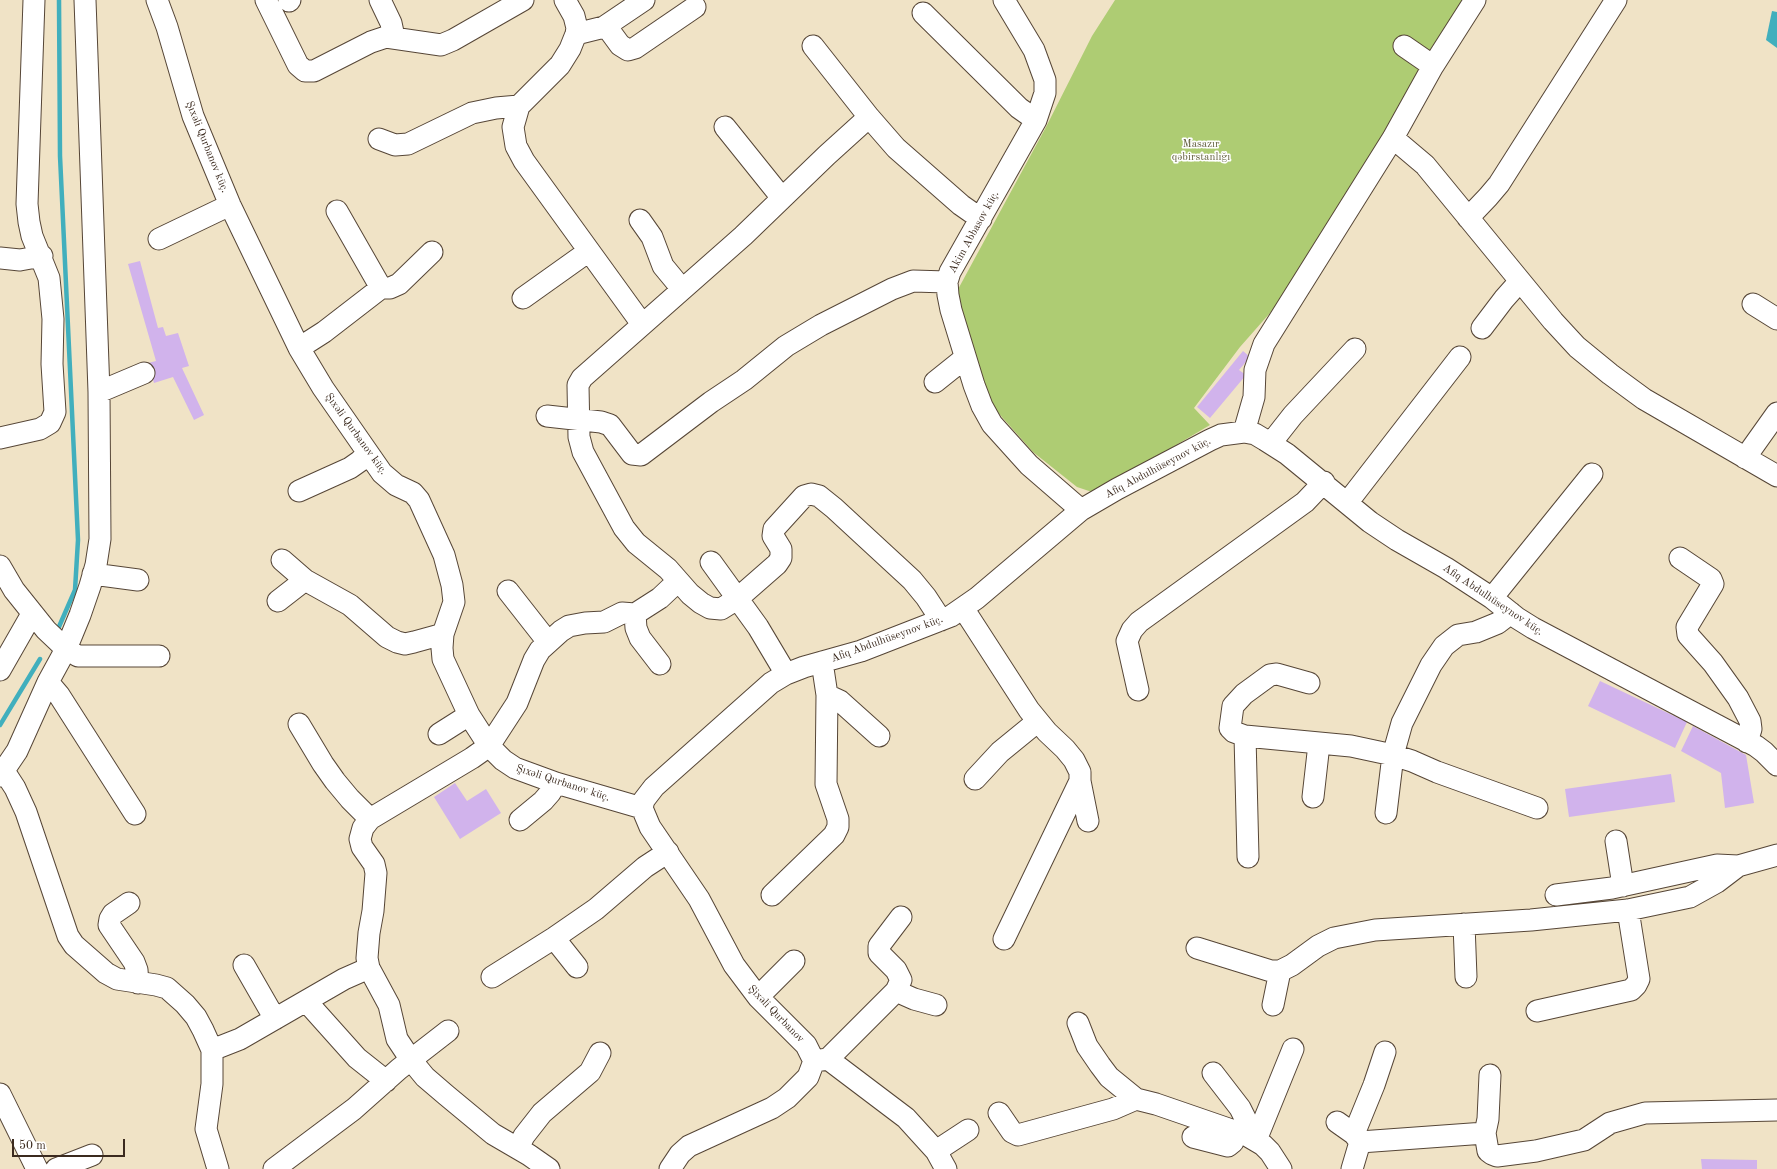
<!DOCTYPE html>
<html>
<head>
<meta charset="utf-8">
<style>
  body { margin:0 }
  #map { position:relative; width:1777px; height:1169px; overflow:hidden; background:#f0e3c6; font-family:"Old Standard TT",serif }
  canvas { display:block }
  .scale { position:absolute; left:12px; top:1139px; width:113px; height:18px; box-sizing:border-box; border:2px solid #3b2a1e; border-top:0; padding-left:5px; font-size:12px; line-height:14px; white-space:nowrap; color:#3b2a1e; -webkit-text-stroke:3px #fff; paint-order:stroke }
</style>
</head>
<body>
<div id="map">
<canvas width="1777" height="1169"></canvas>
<div class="scale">50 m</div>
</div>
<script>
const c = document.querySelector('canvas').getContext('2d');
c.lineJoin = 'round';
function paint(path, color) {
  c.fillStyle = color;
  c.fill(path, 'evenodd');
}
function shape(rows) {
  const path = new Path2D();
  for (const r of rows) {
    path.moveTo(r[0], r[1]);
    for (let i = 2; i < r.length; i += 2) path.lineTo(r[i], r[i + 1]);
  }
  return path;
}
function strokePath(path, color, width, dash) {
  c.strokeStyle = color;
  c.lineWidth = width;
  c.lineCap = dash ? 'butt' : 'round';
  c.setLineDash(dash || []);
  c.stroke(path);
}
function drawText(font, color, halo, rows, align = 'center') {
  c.font = font + ' "Old Standard TT",serif';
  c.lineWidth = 3;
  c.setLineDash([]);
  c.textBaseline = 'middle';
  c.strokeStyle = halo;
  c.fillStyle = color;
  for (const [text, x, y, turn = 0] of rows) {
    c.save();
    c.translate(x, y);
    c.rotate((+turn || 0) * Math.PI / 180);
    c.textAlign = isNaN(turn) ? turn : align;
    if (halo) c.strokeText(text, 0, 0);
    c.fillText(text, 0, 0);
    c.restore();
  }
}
const green = shape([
  [1115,0,1465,0,1292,288,1240,347,1194,408,1210,425,1095,493,1077,487,1033,452,993,407,983,382,956,293,1046,127,1092,36]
]);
const water = shape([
  [1772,11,1777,12,1777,48,1766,40]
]);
const stream = shape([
  [58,629,75,590,78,540,60,156,59,0],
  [0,725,40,659]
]);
const building = shape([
  [140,261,158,328,163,327,166,336,178,333,189,366,182,368,204,415,194,420,173,377,154,383,148,363,156,361,128,264],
  [1243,351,1250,357,1239,370,1246,375,1210,418,1197,407],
  [1600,681,1687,722,1675,748,1588,706],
  [1693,726,1746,755,1754,803,1725,808,1721,773,1681,751],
  [1671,774,1675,802,1569,817,1565,789],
  [455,783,467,801,486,789,501,813,460,839,434,797],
  [1701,1159,1757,1160,1757,1169,1702,1169]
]);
const minor = shape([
  [157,0,167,27,193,116,230,205,299,348,323,388,382,473,396,485,413,493,419,500,444,555,452,585,454,602,443,634,442,648,443,659,469,715,489,746,503,760,515,768,556,783,642,808],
  [266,0,298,65,305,71,314,71,371,42,386,37,441,45,453,40,523,0],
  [380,0,391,23,394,37],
  [565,0,574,16,577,28,576,34,570,49,560,65,519,106,513,127,516,146,524,161,642,324],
  [1004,0,1034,50,1045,80,1045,93,1036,120,950,272,947,282,948,295,951,310,974,385,982,406,992,424,1029,465,1081,510],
  [289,1,290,0],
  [923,13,1019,108,1036,120],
  [604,27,644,0],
  [576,34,604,27,609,30,620,45,628,50,635,48,695,7],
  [813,46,869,117],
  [1404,46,1433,66],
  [725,127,782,198],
  [1393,138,1425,165,1553,321,1577,347,1610,374,1644,399,1777,476],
  [379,139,395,145,408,144,472,113,496,108,519,106],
  [337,211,381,288],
  [1468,218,1488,197,1499,184,1616,0],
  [640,220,652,237,663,266,682,289],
  [159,239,230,205],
  [0,258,20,260,42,256],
  [523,298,589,251],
  [1753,304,1777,319],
  [1482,328,1504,299,1520,281],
  [299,348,324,332,381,288,390,288,399,284,432,252],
  [935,382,965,358],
  [99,392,144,373],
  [547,416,601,422,610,425,632,454,641,455,711,402,744,380,786,346,821,325,892,289,913,281,947,282],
  [1244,432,1254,397,1255,370,1264,344,1393,138,1433,66,1475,0],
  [0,438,40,429,50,423,55,412,52,364,53,319,49,278,32,236,29,222,27,204,34,0],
  [1271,443,1293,415,1355,349],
  [1745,458,1777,413],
  [299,491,350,468,360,461,367,454],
  [1347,503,1460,357],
  [1680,558,1711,579,1713,584,1687,627,1688,635,1713,663,1738,698,1750,721,1751,729,1747,742],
  [282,560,305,580,350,605,387,637,397,642,405,644,414,642,443,634],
  [711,562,758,627,786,674],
  [0,566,14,590,46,630,66,649,78,656,159,656],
  [93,574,138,580],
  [508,591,548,642],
  [1492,598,1592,474],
  [278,601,305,580],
  [963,608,1029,710,1047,732,1065,749,1074,760,1080,772,1080,781,1004,939],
  [635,614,636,628,640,638,660,664],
  [941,620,926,597,912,580,834,508,819,496,811,494,804,496,774,529,773,536,781,549,781,558,777,564,737,599,721,609,710,608,701,603,690,594,668,569,636,543,624,528,583,452,579,437,578,385,582,378,743,236,827,155,869,117,896,148,961,205,981,219],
  [0,670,32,614],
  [48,682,59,695,135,814],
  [1309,683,1277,674,1270,675,1244,694,1233,706,1230,728,1234,732,1245,736,1351,746,1393,755,1412,761,1437,772,1537,808],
  [1138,690,1127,641,1132,630,1139,622,1305,502,1324,482],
  [827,695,840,701,879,736],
  [299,724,323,764,335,781,350,799,370,819],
  [439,734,469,715],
  [1245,736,1248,857],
  [4,771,15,788,26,812,68,936,74,945,106,973,117,979,156,985,167,988,185,1004,196,1017,203,1030,212,1050,212,1084,206,1129,218,1169],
  [0,776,17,751,48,682,66,649,80,615,90,586,96,565,100,539,99,392,85,0],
  [975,779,1000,752,1038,721],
  [1080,781,1088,821],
  [1313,797,1319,744],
  [642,808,644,800,654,787,771,683,786,674,804,667,861,651,951,616,977,598,1081,510,1117,489,1210,440,1221,435,1244,432,1255,434,1265,440,1287,454,1370,522,1397,540,1446,568,1492,598,1517,618,1533,628,1756,746,1764,752,1777,765],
  [642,808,650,827,699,899,734,965,758,997,806,1045,814,1061,808,1077,787,1098,772,1108,689,1146,680,1154,670,1169],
  [1386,813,1393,755,1402,723,1431,665,1444,646,1458,635,1476,632,1498,623,1511,613],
  [520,820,543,801,550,793,556,783],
  [1616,841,1623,886],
  [772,895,834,835,838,827,838,819,826,784,827,695,822,662],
  [1556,895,1612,888,1717,865,1738,866],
  [129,903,113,914,110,919,109,925,134,962,137,970,138,983],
  [1464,924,1466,977],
  [554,938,577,967],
  [1197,948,1271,971,1280,971,1292,965,1318,946,1334,938,1375,930,1531,920,1628,910,1690,897,1717,882,1738,866,1777,855],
  [244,965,275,1019],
  [492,977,554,938,596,909,645,867,668,852],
  [896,991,914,999,936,1005],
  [758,997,794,961],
  [306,1001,357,1058,386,1081],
  [1273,1005,1280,971],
  [1537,1011,1631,990,1636,985,1639,979,1628,910],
  [1078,1023,1087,1046,1100,1065,1109,1077,1136,1099],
  [212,1050,240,1039,344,979,369,968],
  [828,1059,896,991,901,980,896,970,879,953,879,946,901,917],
  [814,1061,828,1059,906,1118,936,1151,946,1169],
  [1213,1073,1240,1108,1246,1120,1246,1135],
  [0,1094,37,1169],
  [999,1113,1012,1132,1018,1135,1113,1109,1136,1099,1156,1104,1246,1135,1263,1145,1270,1152,1281,1169],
  [1337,1122,1354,1134],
  [1485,1133,1488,1119,1490,1075],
  [1193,1137,1228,1146,1233,1142,1236,1132],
  [1256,1140,1293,1049],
  [1360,1142,1354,1134,1374,1085,1385,1052],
  [518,1148,524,1136,542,1113,590,1072,600,1053],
  [936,1151,968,1130],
  [56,1169,92,1155],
  [274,1169,354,1109,399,1069,448,1031],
  [549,1169,529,1155,493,1134,446,1095,425,1077,411,1060,397,1039,389,1005,369,968,367,958,369,933,373,911,376,873,374,864,362,847,360,839,363,828,370,819,472,758,489,746,517,703,534,660,540,650,561,631,569,626,585,623,604,622,622,613,635,614,660,598,678,581],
  [1352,1169,1360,1142,1485,1133,1488,1151,1492,1154,1497,1156,1536,1151,1584,1140,1610,1123,1645,1113,1777,1110]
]);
const parkNames = [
  ["Masazır",1201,144],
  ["qəbirstanlığı",1201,157]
];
const streetNames = [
  ["Şıxəli Qurbanov küç.",207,147,68],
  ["Akim Abbasov küç.",974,232,-61],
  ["Şıxəli Qurbanov küç.",356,434,54],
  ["Afiq Abdulhüseynov küç.",1158,468,-28],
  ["Afiq Abdulhüseynov küç.",1493,600,34],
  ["Afiq Abdulhüseynov küç.",887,639,-20],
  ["Şıxəli Qurbanov küç.",563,783,18],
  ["Şixəli Qurbanov",776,1014,46]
];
paint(green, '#aecc73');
paint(water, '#41afbd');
strokePath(stream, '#41afbd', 4.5);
paint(building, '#d1b3ec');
strokePath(minor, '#564637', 23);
strokePath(minor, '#fff', 21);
drawText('11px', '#5e5b38', '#fff', parkNames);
drawText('11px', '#3b2a1e', '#fff', streetNames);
</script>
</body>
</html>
